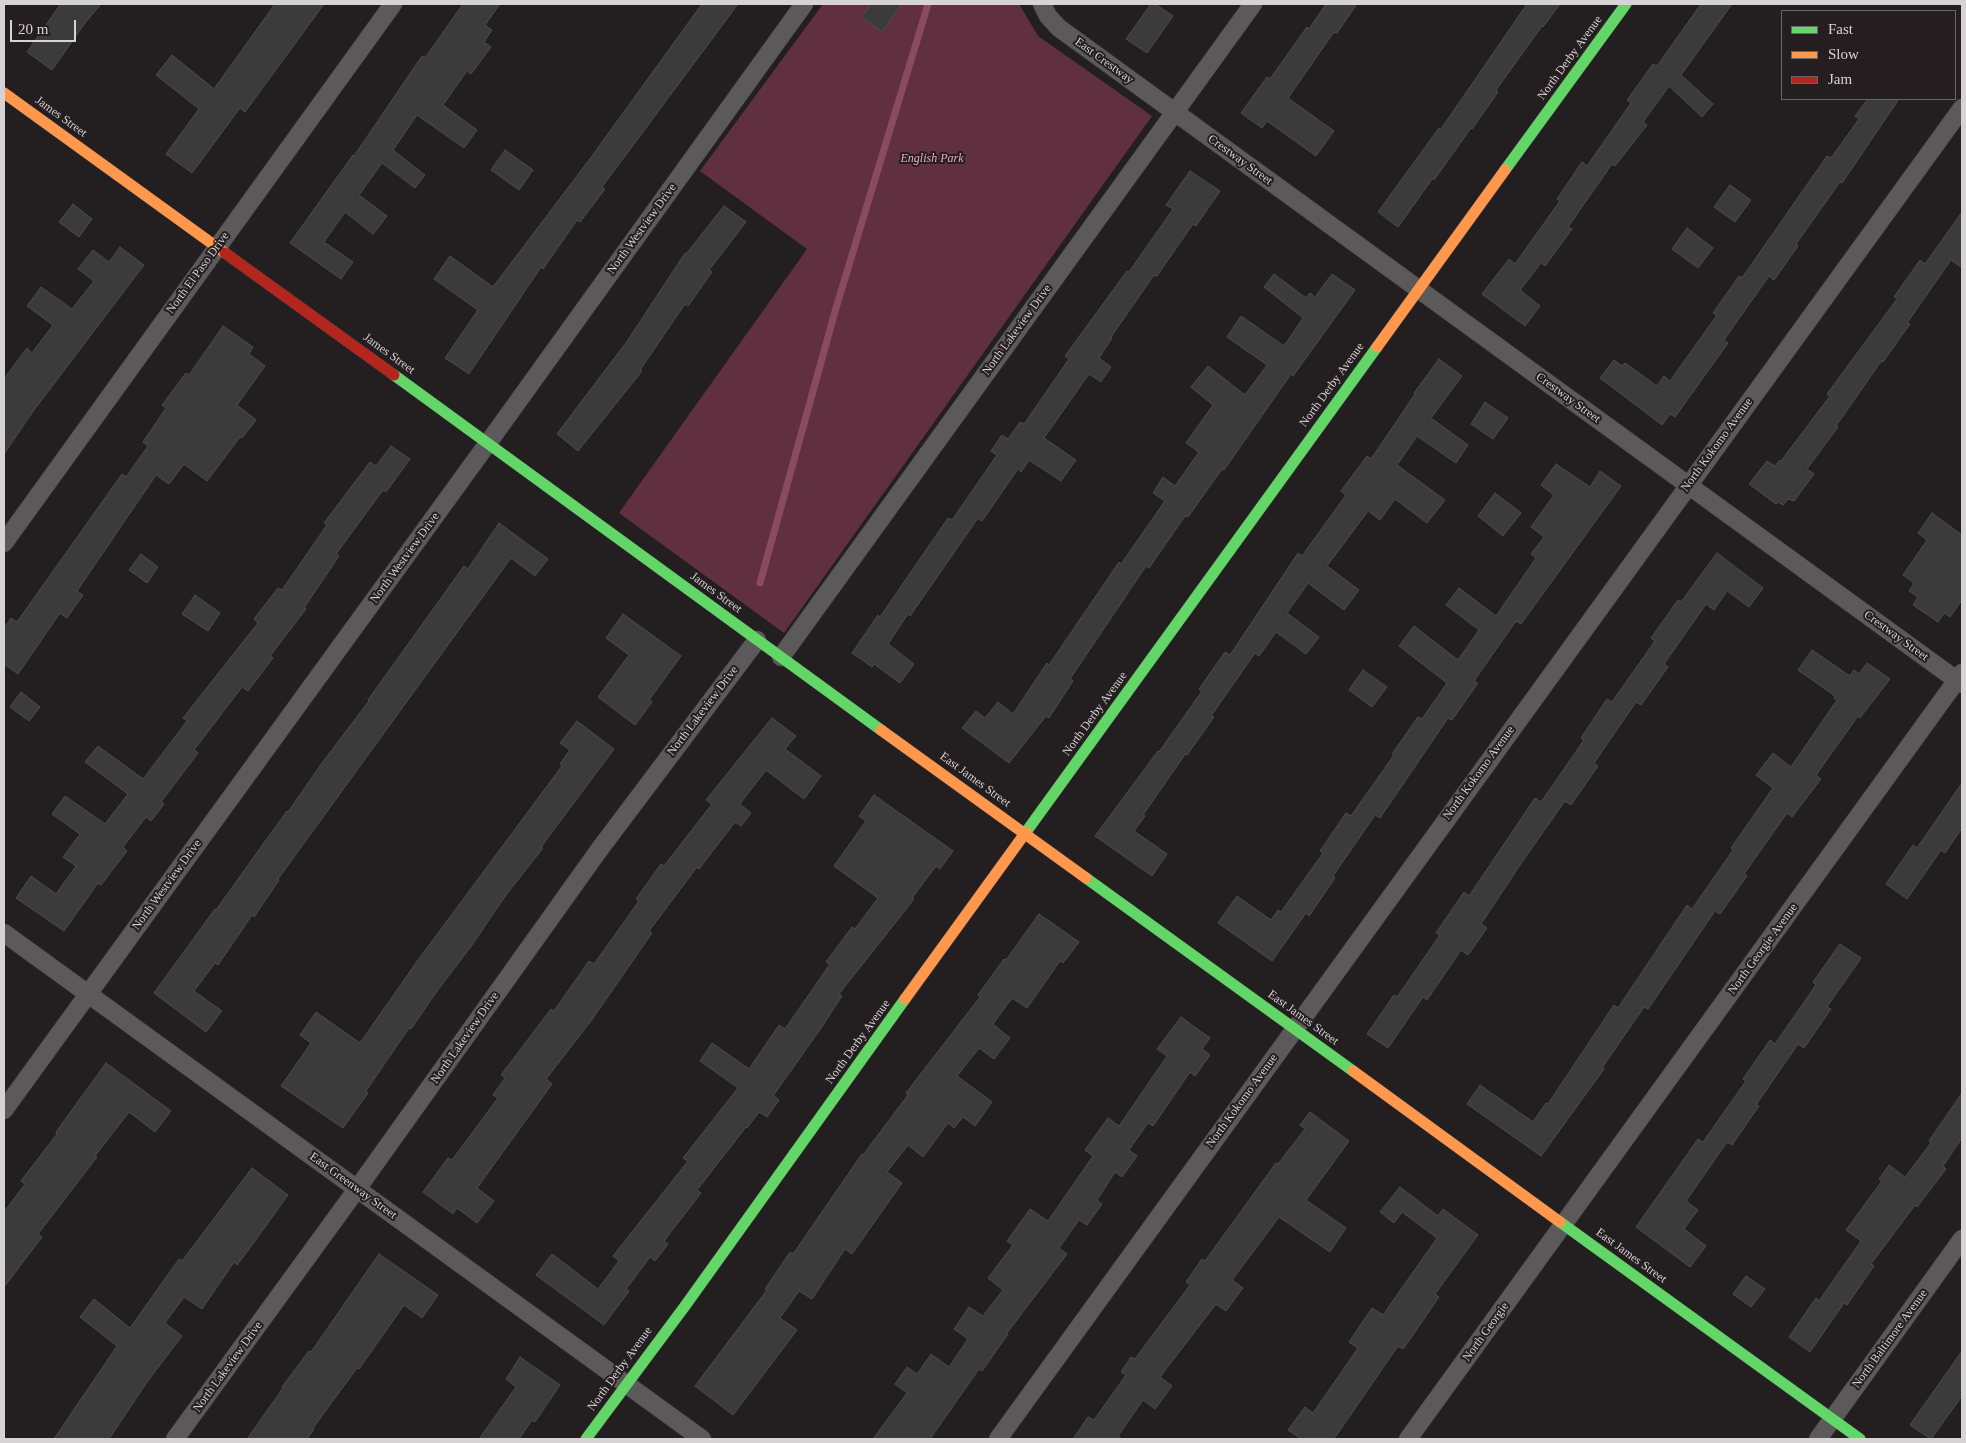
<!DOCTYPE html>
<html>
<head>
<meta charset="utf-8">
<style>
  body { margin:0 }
  #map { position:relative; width:1966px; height:1443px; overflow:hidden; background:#231f21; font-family:"Times New Roman",serif }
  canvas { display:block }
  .frame { position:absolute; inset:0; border:5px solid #d7d3d4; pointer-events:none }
  .legend { position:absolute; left:1781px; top:10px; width:175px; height:90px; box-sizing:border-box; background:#241e20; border:1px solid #6c6668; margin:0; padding:6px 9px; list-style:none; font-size:15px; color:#d7d3d4 }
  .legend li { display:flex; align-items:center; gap:10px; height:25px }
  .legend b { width:25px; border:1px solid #6c6668 }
  .scale { position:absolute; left:10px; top:20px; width:66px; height:22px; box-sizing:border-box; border:2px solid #d7d3d4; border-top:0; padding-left:6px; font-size:15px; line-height:18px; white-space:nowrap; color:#d7d3d4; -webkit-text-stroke:4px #241e20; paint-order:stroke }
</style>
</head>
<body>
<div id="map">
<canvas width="1966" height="1443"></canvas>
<div class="frame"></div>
<ul class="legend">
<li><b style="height:6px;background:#63d668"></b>Fast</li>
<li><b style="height:6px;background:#ff974d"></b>Slow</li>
<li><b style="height:6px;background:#b3261e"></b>Jam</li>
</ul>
<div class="scale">20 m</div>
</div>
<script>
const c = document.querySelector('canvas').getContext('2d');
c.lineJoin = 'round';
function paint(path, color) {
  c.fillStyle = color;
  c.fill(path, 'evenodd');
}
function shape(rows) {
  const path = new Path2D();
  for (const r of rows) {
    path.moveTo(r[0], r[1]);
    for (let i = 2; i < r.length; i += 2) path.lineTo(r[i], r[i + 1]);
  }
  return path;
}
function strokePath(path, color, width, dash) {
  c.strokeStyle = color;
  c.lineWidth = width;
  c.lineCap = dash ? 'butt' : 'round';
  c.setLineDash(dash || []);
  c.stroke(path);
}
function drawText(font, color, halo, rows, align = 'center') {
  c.font = font + ' "Times New Roman",serif';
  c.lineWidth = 4;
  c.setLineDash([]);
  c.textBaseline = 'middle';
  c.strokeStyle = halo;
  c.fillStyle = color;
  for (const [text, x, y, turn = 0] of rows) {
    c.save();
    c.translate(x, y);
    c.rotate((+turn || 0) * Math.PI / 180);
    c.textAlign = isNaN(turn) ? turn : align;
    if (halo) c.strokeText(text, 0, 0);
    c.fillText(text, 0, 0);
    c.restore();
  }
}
const green = shape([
  [823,4,1019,4,1038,36,1152,116,784,633,619,513,807,249,700,171]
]);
const stream = shape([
  [760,583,836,308,928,4]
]);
const building = shape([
  [59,4,101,4,85,23,52,70,27,52,60,5,59,4],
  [275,4,324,4,245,112,240,108,192,173,166,154,199,109,156,75,172,55,214,89,275,4],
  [463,4,500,4,485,25,492,30,484,42,491,47,471,74,467,71,443,105,477,130,464,148,417,115,393,150,425,175,415,188,382,163,359,195,387,216,373,234,345,212,324,242,353,262,341,279,290,243,353,155,354,156,422,56,425,58,463,4],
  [702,4,738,4,602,187,605,189,580,222,577,220,543,269,541,267,469,374,445,358,478,310,434,279,450,256,493,287,592,156,702,4],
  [871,4,902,4,882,32,862,17,871,4],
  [1151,4,1155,4,1173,16,1147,53,1126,39,1151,4],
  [1326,4,1357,4,1337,33,1334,32,1288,98,1334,131,1316,156,1267,121,1262,128,1241,113,1267,77,1270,79,1307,27,1309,29,1326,4],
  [1527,4,1560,4,1543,27,1542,26,1496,90,1498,92,1472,129,1471,128,1434,180,1433,178,1398,227,1378,212,1439,128,1441,129,1527,4],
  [1701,4,1732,4,1681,75,1713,104,1702,117,1669,86,1643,122,1647,125,1615,166,1612,164,1568,227,1572,229,1545,266,1541,263,1520,290,1540,306,1525,326,1482,294,1509,259,1515,264,1560,201,1557,199,1582,162,1587,166,1631,103,1627,100,1653,64,1657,66,1701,4],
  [1868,99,1899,99,1842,183,1840,182,1796,244,1798,246,1774,280,1769,276,1724,340,1728,343,1675,417,1670,414,1662,425,1600,378,1614,360,1622,366,1625,363,1657,386,1664,376,1670,381,1717,315,1713,313,1739,276,1742,278,1827,156,1831,158,1859,119,1855,116,1868,99],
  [505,150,533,170,519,190,491,170,505,150],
  [1190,171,1220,191,1196,226,1193,224,1157,276,1154,275,1111,337,1112,338,1099,358,1111,367,1101,382,1089,374,1044,438,1076,460,1061,481,1029,460,1021,472,1018,469,982,521,978,518,910,616,908,614,888,644,914,664,900,683,874,664,872,667,852,653,878,615,880,617,948,518,952,520,997,455,991,451,1002,435,1008,439,1020,422,1024,424,1069,359,1065,356,1127,271,1129,272,1173,209,1166,205,1190,171],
  [1730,185,1751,200,1735,222,1714,207,1730,185],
  [73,204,92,219,79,237,59,222,73,204],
  [724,206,746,222,709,270,712,272,688,306,685,304,640,370,642,371,578,451,557,434,628,340,685,253,686,254,724,206],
  [1962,212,1962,268,1951,260,1907,323,1910,324,1883,362,1882,360,1836,426,1838,427,1807,469,1814,474,1794,501,1788,499,1783,505,1778,502,1776,504,1749,484,1767,461,1775,466,1780,460,1781,461,1830,396,1827,394,1897,299,1894,297,1920,260,1925,264,1962,212],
  [1687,228,1713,248,1698,268,1672,249,1687,228],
  [120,247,144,265,34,410,4,454,4,379,27,348,32,353,53,325,27,306,41,287,72,309,94,281,78,269,93,250,109,262,120,247],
  [1274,274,1306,298,1310,293,1315,297,1332,274,1355,290,1293,376,1291,374,1224,470,1222,469,1188,517,1185,516,1149,568,1146,566,1070,679,1073,681,1049,718,1046,716,1009,763,962,728,976,711,985,718,998,702,1013,714,1047,663,1049,665,1119,562,1121,564,1165,501,1153,493,1163,477,1175,486,1199,452,1186,443,1213,405,1191,387,1208,366,1245,395,1267,365,1227,337,1241,316,1284,346,1303,318,1264,287,1274,274],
  [223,326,253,347,249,354,265,366,237,405,256,420,242,438,240,437,207,481,184,464,169,484,156,475,77,591,83,595,67,618,60,613,18,674,4,664,4,628,11,618,17,622,122,474,126,477,148,446,143,442,166,408,162,405,186,373,189,375,223,326],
  [1439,359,1462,376,1431,418,1468,445,1456,463,1417,436,1397,465,1445,500,1427,523,1395,499,1380,520,1368,511,1327,566,1359,590,1344,610,1308,583,1287,613,1319,637,1306,654,1276,632,1259,656,1255,653,1211,716,1214,717,1187,755,1186,753,1143,815,1145,816,1134,831,1167,854,1152,876,1095,836,1158,751,1159,752,1202,691,1199,689,1225,652,1230,655,1298,553,1302,556,1346,495,1341,491,1367,456,1371,459,1415,394,1414,393,1439,359],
  [1485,402,1508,418,1493,439,1471,424,1485,402],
  [391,446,410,459,386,492,383,490,336,554,339,556,304,608,306,609,270,656,273,658,248,691,242,687,194,750,198,753,161,802,164,804,151,821,146,817,123,847,127,851,101,885,98,883,64,931,16,898,31,876,56,894,76,866,63,857,80,834,52,814,65,796,105,824,128,794,85,762,98,746,143,779,187,721,183,718,258,623,254,619,278,588,282,590,327,525,324,523,370,462,376,466,391,446],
  [1556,464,1590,487,1600,471,1621,486,1521,624,1516,621,1474,681,1478,683,1452,720,1448,718,1380,818,1375,815,1333,876,1335,878,1309,916,1306,913,1272,961,1218,923,1237,896,1271,920,1278,910,1281,912,1323,853,1320,851,1346,813,1351,816,1394,755,1392,754,1418,717,1422,719,1447,683,1399,646,1414,626,1458,660,1479,630,1446,605,1459,588,1496,616,1536,558,1531,554,1544,537,1531,527,1554,495,1541,485,1556,464],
  [1495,493,1521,513,1503,536,1478,516,1495,493],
  [1932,513,1962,535,1962,600,1950,617,1944,613,1938,622,1913,605,1918,597,1909,591,1914,583,1903,575,1927,540,1918,533,1932,513],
  [499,523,548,559,535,576,511,558,278,879,279,880,254,917,252,915,218,965,215,963,194,991,222,1011,206,1032,154,993,215,909,216,910,266,840,287,811,288,812,322,763,369,701,368,700,464,566,468,569,499,523],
  [1717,553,1763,588,1749,607,1727,591,1714,610,1706,604,1664,664,1668,667,1641,705,1636,702,1594,763,1598,766,1571,805,1565,801,1522,862,1481,924,1487,928,1468,955,1461,950,1427,1000,1423,997,1388,1048,1367,1034,1394,995,1397,997,1440,935,1436,933,1464,892,1469,896,1535,798,1541,802,1584,740,1581,738,1607,699,1612,702,1655,641,1651,638,1678,600,1681,602,1717,553],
  [141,554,158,567,147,583,129,570,141,554],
  [195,595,220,613,208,631,182,614,195,595],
  [623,614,681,656,649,700,652,702,635,725,598,697,629,655,606,638,623,614],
  [1812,650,1850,676,1854,670,1859,674,1867,663,1890,679,1860,718,1858,716,1816,775,1821,779,1792,817,1787,813,1744,874,1747,876,1720,914,1715,911,1648,1009,1644,1007,1602,1068,1604,1069,1541,1156,1467,1104,1480,1085,1533,1122,1546,1103,1548,1104,1614,1005,1618,1008,1687,905,1692,909,1733,850,1731,848,1773,788,1756,775,1773,753,1791,767,1837,700,1834,698,1835,696,1798,670,1812,650],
  [1363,670,1387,687,1372,707,1349,690,1363,670],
  [21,692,40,707,29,721,10,707,21,692],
  [772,718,796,736,785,749,821,776,804,799,766,770,740,804,751,813,741,826,735,822,699,869,697,867,649,931,652,933,591,1021,546,1079,552,1084,477,1188,494,1201,477,1223,457,1208,453,1214,423,1192,448,1158,452,1160,498,1098,493,1095,505,1078,501,1075,551,1009,554,1011,589,961,594,964,639,901,636,899,661,864,664,866,712,804,706,800,772,718],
  [577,721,614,749,541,847,543,848,506,895,472,945,435,994,411,1029,409,1028,366,1091,368,1093,343,1128,281,1086,311,1043,300,1035,316,1012,360,1043,418,960,562,766,560,764,570,750,560,743,577,721],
  [1962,783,1962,828,1945,853,1941,850,1907,899,1886,884,1913,845,1917,848,1962,783],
  [874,795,953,851,940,869,936,866,912,898,914,899,839,994,842,996,819,1031,773,1096,779,1100,767,1117,759,1112,747,1128,746,1127,697,1190,701,1193,664,1241,668,1244,655,1261,650,1257,626,1289,629,1291,604,1325,536,1275,552,1254,598,1289,619,1261,613,1256,688,1161,683,1158,738,1088,700,1061,712,1043,749,1069,779,1025,785,1029,830,964,826,962,852,927,855,929,878,898,834,866,866,821,859,816,874,795],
  [1039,914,1079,942,1063,963,1060,961,1027,1008,1012,998,993,1024,1010,1038,994,1059,979,1048,957,1076,992,1102,975,1126,963,1117,954,1128,948,1123,923,1157,908,1145,887,1172,902,1183,852,1254,845,1249,812,1299,799,1291,780,1318,797,1330,733,1415,695,1386,767,1290,765,1289,790,1252,793,1254,862,1154,863,1155,908,1095,906,1093,980,997,978,995,1004,959,1006,960,1039,914],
  [1840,944,1861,958,1827,1007,1831,1009,1804,1048,1798,1044,1756,1105,1759,1106,1732,1145,1727,1142,1686,1201,1698,1210,1684,1229,1706,1246,1690,1267,1636,1227,1698,1139,1703,1142,1746,1081,1743,1079,1770,1040,1775,1044,1816,985,1813,982,1840,944],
  [1181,1017,1210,1038,1202,1049,1210,1055,1195,1076,1190,1072,1153,1126,1148,1123,1129,1150,1137,1156,1122,1177,1115,1172,1097,1200,1102,1204,1087,1225,1079,1220,1059,1248,1067,1254,1007,1333,1008,1334,982,1371,979,1369,930,1439,873,1439,907,1393,895,1384,907,1367,917,1374,931,1354,949,1367,968,1339,954,1329,969,1307,983,1316,1003,1290,988,1278,1013,1245,1007,1241,1030,1209,1048,1221,1093,1156,1085,1150,1108,1118,1119,1126,1167,1056,1157,1049,1181,1017],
  [106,1063,171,1111,155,1132,129,1112,95,1156,97,1157,38,1234,42,1237,4,1287,4,1212,25,1184,21,1181,57,1134,56,1132,106,1063],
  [1962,1093,1962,1138,1943,1166,1946,1169,1917,1207,1915,1205,1871,1264,1874,1266,1847,1305,1844,1303,1810,1352,1789,1337,1816,1298,1819,1301,1861,1241,1846,1230,1882,1181,1879,1179,1889,1165,1905,1177,1931,1143,1929,1141,1962,1093],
  [1310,1112,1349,1141,1306,1200,1346,1228,1330,1252,1279,1217,1232,1280,1243,1288,1226,1311,1216,1304,1160,1377,1172,1386,1155,1409,1143,1400,1118,1436,1122,1439,1073,1439,1088,1417,1094,1420,1126,1375,1121,1372,1131,1357,1135,1359,1190,1285,1186,1282,1202,1259,1205,1261,1276,1163,1278,1164,1305,1129,1300,1125,1310,1112],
  [252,1168,288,1195,255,1241,237,1265,234,1262,202,1309,184,1297,165,1323,182,1336,147,1382,109,1439,54,1439,117,1346,80,1317,94,1299,130,1328,179,1259,182,1261,252,1168],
  [1400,1187,1438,1216,1443,1209,1478,1235,1435,1294,1439,1297,1413,1335,1403,1349,1398,1346,1334,1439,1301,1439,1288,1430,1305,1407,1313,1413,1358,1348,1349,1342,1372,1308,1383,1315,1437,1238,1402,1212,1394,1223,1380,1212,1400,1187],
  [379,1254,438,1295,422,1318,404,1305,359,1369,357,1368,313,1428,314,1429,307,1439,247,1439,283,1388,282,1387,309,1351,311,1352,379,1254],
  [1746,1276,1765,1289,1751,1307,1733,1294,1746,1276],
  [1962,1351,1962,1396,1931,1439,1910,1425,1962,1351],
  [520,1357,560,1385,535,1422,532,1420,519,1439,479,1439,516,1387,506,1379,520,1357]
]);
const street = shape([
  [1042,4,1048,16,1059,28,1962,684],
  [4,543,393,4],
  [781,657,1253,4],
  [4,933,702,1439],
  [4,1110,488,443,804,4],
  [175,1439,357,1189,599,850,757,640],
  [998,1439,1962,108],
  [1408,1439,1962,673],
  [1818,1439,1962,1239]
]);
const fast = shape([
  [1505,170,1626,4],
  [394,375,881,730],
  [1026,832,1377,347],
  [1086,878,1353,1071],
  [1560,1222,1860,1439],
  [586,1439,685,1306,905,999]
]);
const slow = shape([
  [4,93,225,253],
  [1377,347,1505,170],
  [881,730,1086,878],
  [905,999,1026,832],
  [1353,1071,1560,1222]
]);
const jam = shape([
  [225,253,394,375]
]);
const streetNames = [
  ["North Derby Avenue",1570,58,-54],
  ["East Crestway",1104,61,36],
  ["James Street",61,117,36],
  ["Crestway Street",1240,160,36],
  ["North Westview Drive",642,229,-54],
  ["North El Paso Drive",198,273,-54],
  ["North Lakeview Drive",1017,330,-54],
  ["James Street",389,354,36],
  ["North Derby Avenue",1332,385,-54],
  ["Crestway Street",1568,398,36],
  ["North Kokomo Avenue",1717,445,-54],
  ["North Westview Drive",405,558,-54],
  ["James Street",716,593,36],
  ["Crestway Street",1896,636,36],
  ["North Lakeview Drive",703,711,-53],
  ["North Derby Avenue",1095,714,-54],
  ["North Kokomo Avenue",1479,773,-54],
  ["East James Street",975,780,36],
  ["North Westview Drive",167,885,-54],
  ["North Georgie Avenue",1763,949,-54],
  ["East James Street",1303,1018,36],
  ["North Lakeview Drive",465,1038,-55],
  ["North Derby Avenue",858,1042,-54],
  ["North Kokomo Avenue",1242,1101,-54],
  ["East Greenway Street",353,1186,36],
  ["East James Street",1631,1256,36],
  ["North Georgie",1486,1332,-54],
  ["North Baltimore Avenue",1890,1339,-54],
  ["North Lakeview Drive",228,1367,-54],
  ["North Derby Avenue",620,1369,-54]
];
const parkNames = [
  ["English Park",932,159]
];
paint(green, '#603041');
strokePath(stream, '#8a4b60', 7);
paint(building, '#3c3b3c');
strokePath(building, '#4c4c4c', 1);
strokePath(street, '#3d393a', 19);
strokePath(fast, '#3d393a', 12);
strokePath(slow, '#3d393a', 12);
strokePath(jam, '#3d393a', 12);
strokePath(street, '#5c595a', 18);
strokePath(fast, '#63d668', 11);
strokePath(slow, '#ff974d', 11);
strokePath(jam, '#b3261e', 11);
drawText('12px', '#d7d3d4', '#241e20', streetNames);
drawText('italic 12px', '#faa8c2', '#241e20', parkNames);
</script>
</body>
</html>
